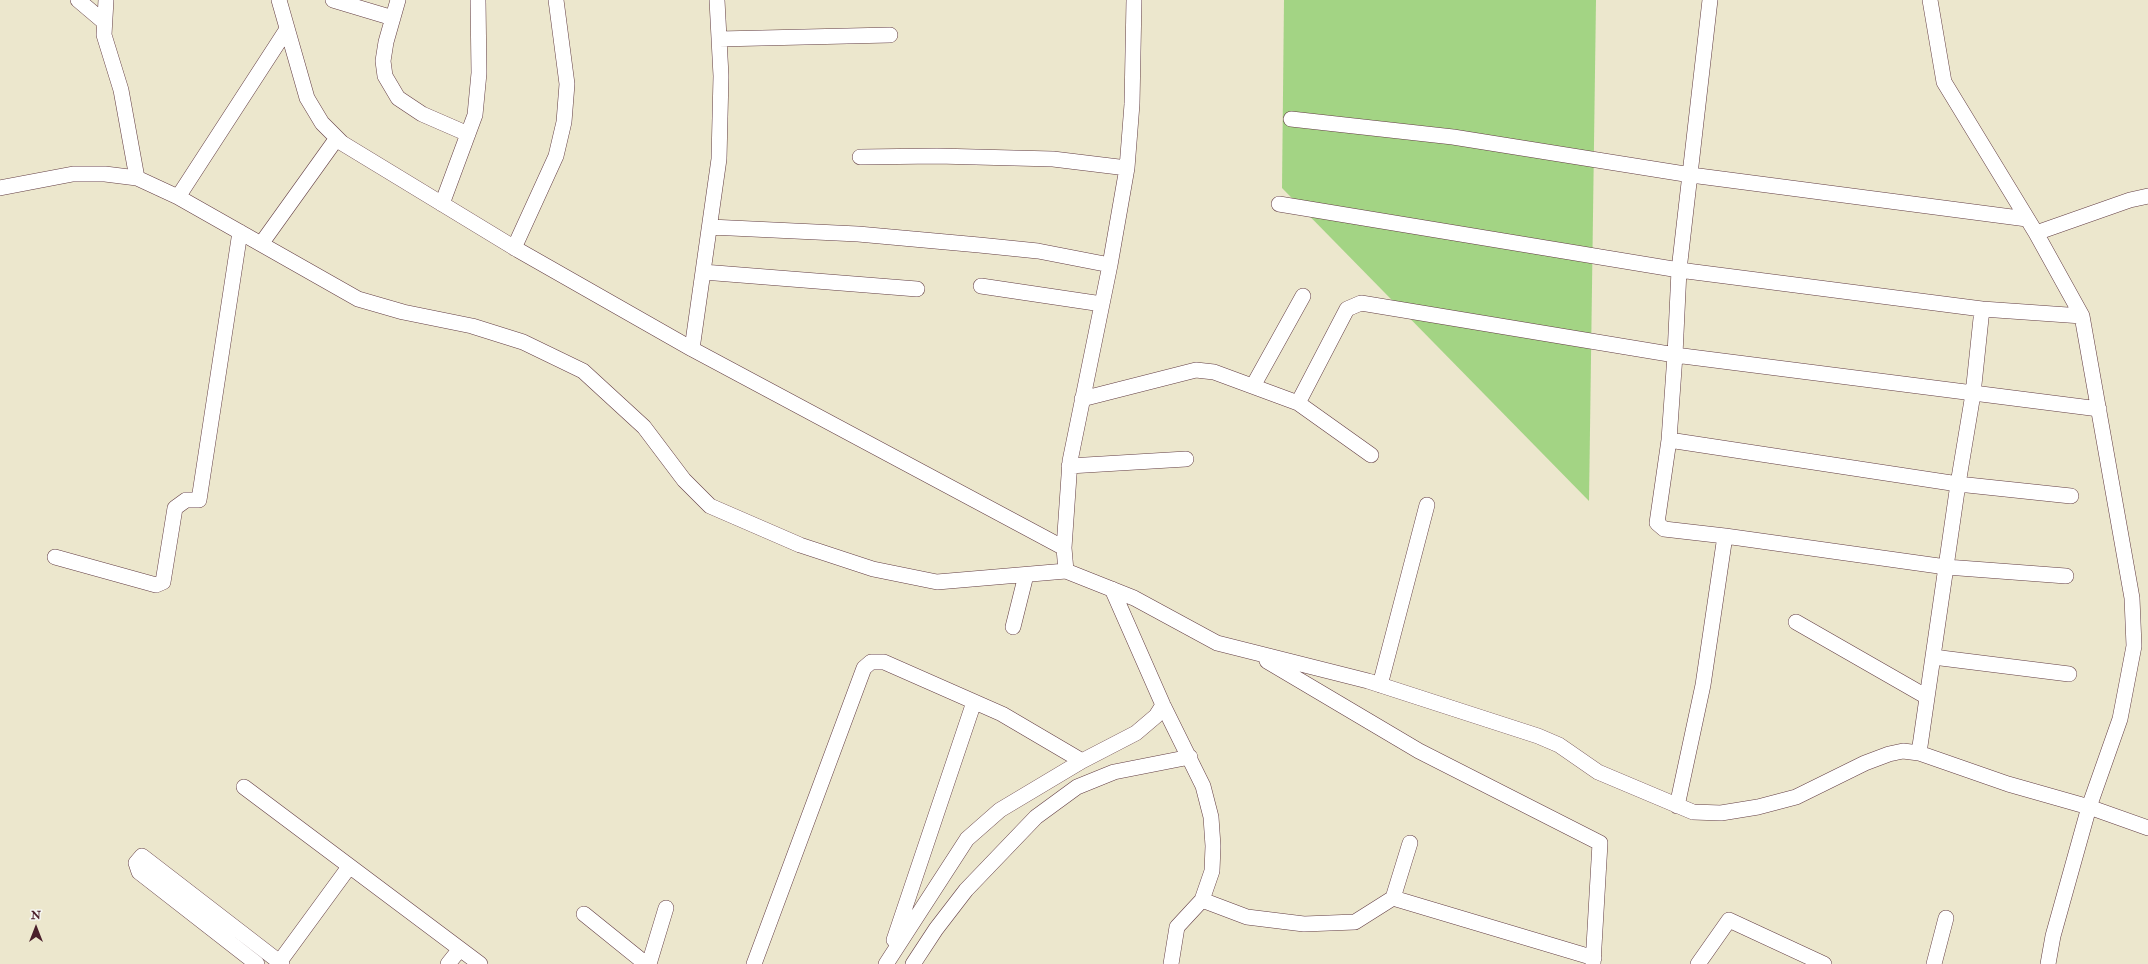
<!DOCTYPE html>
<html>
<head>
<meta charset="utf-8">
<style>
  body { margin:0 }
  #map { position:relative; width:2148px; height:964px; overflow:hidden; background:#ece7cd; font-family:"IM FELL Double Pica",serif }
  canvas { display:block }
  .north { position:absolute; left:16px; top:908px; width:40px; height:40px; -webkit-text-stroke:3px #f6f6f2; paint-order:stroke; rotate:0deg; font-size:11px; font-weight:700; line-height:16px; text-align:center; color:#4a1f2b }
  .north::after { content:''; display:block; margin:auto; width:14px; height:18px; background:#4a1f2b; clip-path:polygon(50% 0,100% 100%,50% 72%,0 100%) }
</style>
</head>
<body>
<div id="map">
<canvas width="2148" height="964"></canvas>
<div class="north">N</div>
</div>
<script>
const c = document.querySelector('canvas').getContext('2d');
c.lineJoin = 'round';
function paint(path, color) {
  c.fillStyle = color;
  c.fill(path, 'evenodd');
}
function shape(rows) {
  const path = new Path2D();
  for (const r of rows) {
    path.moveTo(r[0], r[1]);
    for (let i = 2; i < r.length; i += 2) path.lineTo(r[i], r[i + 1]);
  }
  return path;
}
function strokePath(path, color, width, dash) {
  c.strokeStyle = color;
  c.lineWidth = width;
  c.lineCap = dash ? 'butt' : 'round';
  c.setLineDash(dash || []);
  c.stroke(path);
}
const green = shape([
  [1284,0,1596,0,1589,501,1282,188]
]);
const minor = shape([
  [78,0,104,22],
  [106,0,104,35,121,90,137,178],
  [279,0,307,98,322,123,342,143,518,250,692,349,1064,548],
  [333,0,393,18],
  [398,0,386,42,383,61,385,76,398,98,422,114,468,134],
  [1710,0,1679,270,1675,355,1669,440,1657,523,1664,529,1725,536],
  [1930,0,1944,82,2036,233,2082,316,2132,598,2134,646,2120,719,2089,807,2053,936,2048,964],
  [719,39,890,35],
  [1291,119,1453,137,1691,175,2027,219],
  [860,157,937,156,1053,159,1127,168],
  [0,188,73,174,105,174,137,178,178,197,358,299,403,312,472,326,523,342,583,371,644,427,684,480,710,506,800,545,873,569,937,582,1066,571,1134,598,1217,643,1368,681,1538,736,1559,745,1598,772,1693,812,1721,813,1758,807,1796,797,1865,763,1889,754,1903,751,1919,753,2008,784,2089,807,2148,828],
  [178,197,287,29],
  [442,204,475,115,479,73,478,0],
  [1279,204,1679,270,1982,309,1973,394,1958,484,1919,753],
  [710,227,858,234,979,245,1038,251,1110,265],
  [2036,233,2130,200,2148,196],
  [261,244,337,138],
  [514,248,556,156,564,122,567,84,556,0],
  [703,272,917,289],
  [981,286,1102,304],
  [1982,309,2082,316],
  [692,349,719,159,721,76,717,0],
  [1253,386,1303,296],
  [1082,399,1196,370,1214,372,1298,403,1371,455],
  [1298,403,1347,309,1361,303,1675,355,2099,409],
  [1669,440,1958,484,2071,496],
  [1069,466,1186,459],
  [55,557,156,585,163,582,175,508,186,500,199,500,240,232],
  [1066,571,1064,548,1070,461,1110,265,1127,168,1132,104,1134,0],
  [1112,589,1163,705,1203,786,1211,817,1213,846,1212,871,1202,900,1177,927,1171,964],
  [1796,622,1927,697],
  [1013,627,1026,575],
  [1933,657,2069,674],
  [1267,661,1419,751,1600,843,1593,964],
  [1380,685,1427,505],
  [244,787,480,964],
  [1677,806,1703,685,1725,536,1946,567,2066,576],
  [1410,843,1393,898,1594,958],
  [1202,900,1247,917,1304,924,1355,922,1393,898],
  [584,914,646,964],
  [894,940,974,702],
  [257,964,139,872,136,863,142,856,282,964],
  [278,964,349,867],
  [448,964,460,949],
  [649,964,666,908],
  [754,964,864,668,871,662,884,662,1002,714,1082,761],
  [886,964,967,839,1000,810,1082,761,1136,733,1156,716,1163,705],
  [913,964,936,929,966,890,1036,817,1077,787,1114,772,1190,757],
  [1698,964,1729,920,1824,964],
  [1934,964,1946,918]
]);
paint(green, '#a3d484');
strokePath(minor, '#623d43', 16);
strokePath(minor, '#fff', 15);
</script>
</body>
</html>
